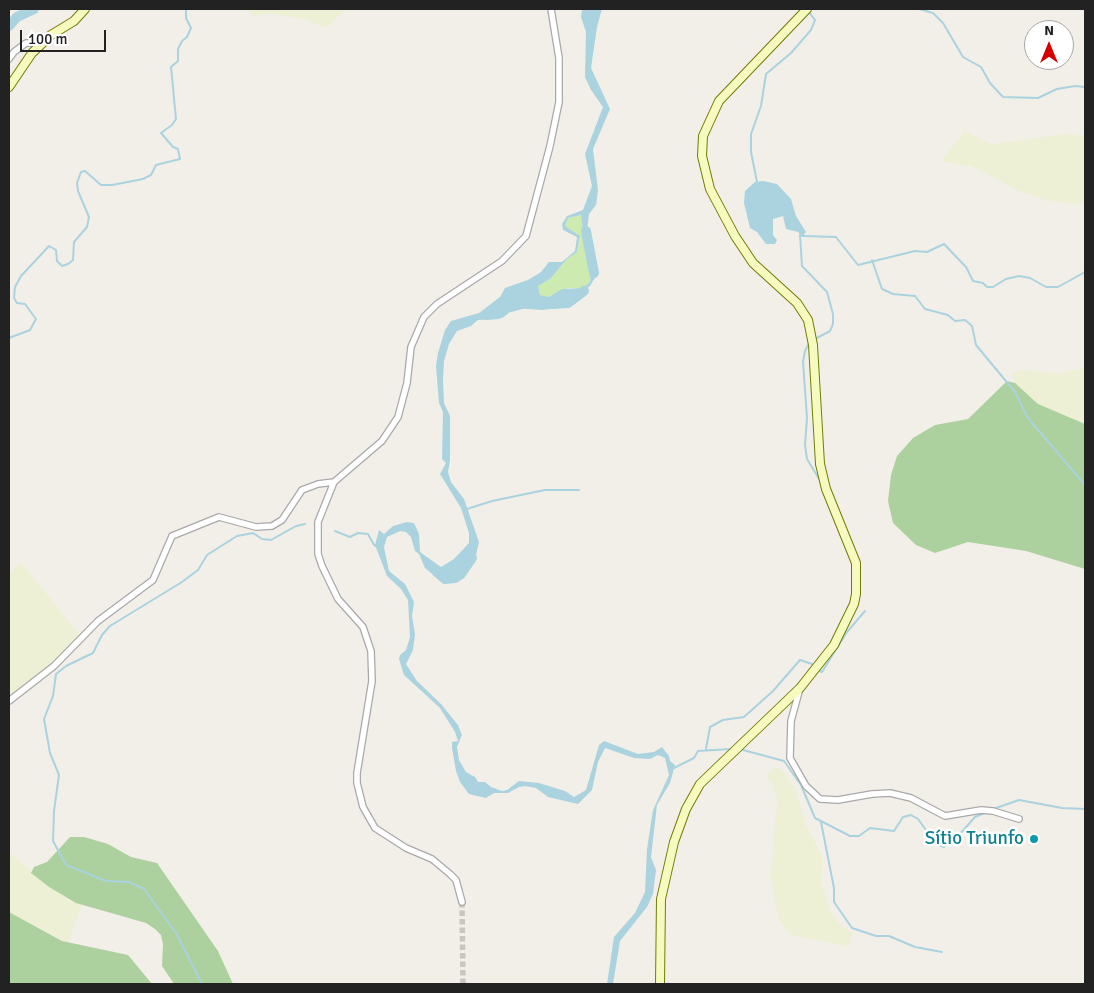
<!DOCTYPE html>
<html>
<head>
<meta charset="utf-8">
<style>
  body { margin:0 }
  #map { position:relative; width:1094px; height:993px; overflow:hidden; background:#f2efe9; font-family:Signika,sans-serif }
  canvas { display:block }
  .frame { position:absolute; inset:0; border:10px solid #222; pointer-events:none }
  .north { position:absolute; left:1024px; top:20px; width:50px; height:50px; box-sizing:border-box; background:#fff; border:1px solid #a7a7a7; border-radius:50%; rotate:0deg; font-size:14px; font-weight:700; line-height:20px; text-align:center; color:#222 }
  .north::after { content:''; display:block; margin:auto; width:18px; height:22px; background:#d40000; clip-path:polygon(50% 0,100% 100%,50% 72%,0 100%) }
  .scale { position:absolute; left:20px; top:30px; width:86px; height:22px; box-sizing:border-box; border:2px solid #222; border-top:0; padding-left:6px; font-size:15px; line-height:18px; white-space:nowrap; color:#222; -webkit-text-stroke:4px #fff; paint-order:stroke }
</style>
</head>
<body>
<div id="map">
<canvas width="1094" height="993"></canvas>
<div class="frame"></div>
<div class="north">N</div>
<div class="scale">100 m</div>
</div>
<script>
const c = document.querySelector('canvas').getContext('2d');
c.lineJoin = 'round';
function paint(path, color) {
  c.fillStyle = color;
  c.fill(path, 'evenodd');
}
function shape(rows) {
  const path = new Path2D();
  for (const r of rows) {
    path.moveTo(r[0], r[1]);
    for (let i = 2; i < r.length; i += 2) path.lineTo(r[i], r[i + 1]);
  }
  return path;
}
function strokePath(path, color, width, dash) {
  c.strokeStyle = color;
  c.lineWidth = width;
  c.lineCap = dash ? 'butt' : 'round';
  c.setLineDash(dash || []);
  c.stroke(path);
}
function drawText(font, color, halo, rows, align = 'center') {
  c.font = font + ' Signika,sans-serif';
  c.lineWidth = 5;
  c.setLineDash([]);
  c.textBaseline = 'middle';
  c.strokeStyle = halo;
  c.fillStyle = color;
  for (const [text, x, y, turn = 0] of rows) {
    c.save();
    c.translate(x, y);
    c.rotate((+turn || 0) * Math.PI / 180);
    c.textAlign = isNaN(turn) ? turn : align;
    if (halo) c.strokeText(text, 0, 0);
    c.fillText(text, 0, 0);
    c.restore();
  }
}
const farmland = shape([
  [246,9,344,9,344,11,326,28,303,19,270,14,254,16],
  [964,131,992,144,1065,134,1085,136,1085,194,1082,203,1071,204,1046,200,1019,191,971,166,941,162],
  [1085,367,1085,424,1038,404,1015,384,1013,379,1013,373,1020,370,1061,373],
  [21,562,82,638,9,701,9,574],
  [775,767,783,770,796,790,806,825,821,854,823,863,821,881,831,911,840,925,853,933,849,946,794,936,787,932,778,918,770,877,777,801,773,787,766,776],
  [9,852,49,887,82,905,68,943,9,912]
]);
const grass = shape([
  [581,215,585,240,590,248,592,259,590,282,583,288,568,288,549,297,540,295,538,286,550,279,567,259,577,252,580,239,577,234,565,226,568,218]
]);
const forest = shape([
  [1007,381,1015,383,1038,404,1085,424,1085,569,1026,551,968,542,935,553,916,545,893,523,888,501,891,475,897,456,913,438,935,425,968,419],
  [70,837,84,837,108,844,131,857,157,863,218,951,233,984,174,984,162,966,163,944,161,935,155,929,146,923,76,903,49,887,31,873,34,867,47,862],
  [9,912,62,941,128,955,152,984,9,984]
]);
const water = shape([
  [582,9,602,9,597,27,591,68,610,109,593,149,598,190,596,205,589,214,587,230,589,241,595,253,596,276,590,286,558,308,542,310,501,307,498,310,500,319,478,320,471,326,457,331,449,344,444,361,443,380,444,403,450,416,450,460,448,472,451,482,464,499,479,542,476,555,471,563,443,583,425,568,419,554,415,551,411,537,406,532,400,531,387,537,384,547,389,571,405,584,414,602,412,616,415,634,413,650,406,664,417,681,441,704,458,725,462,735,457,747,459,760,466,772,475,777,478,782,485,782,491,787,502,791,507,790,519,781,539,783,565,791,574,797,586,790,599,745,604,741,638,754,654,752,662,747,669,756,670,761,675,765,670,783,657,805,651,857,656,870,653,894,647,907,620,941,613,984,607,984,614,937,635,913,645,892,647,849,653,810,669,775,665,758,658,755,650,759,634,758,605,748,598,762,592,790,578,804,548,797,536,788,525,786,519,787,508,793,494,793,486,798,469,794,460,782,456,771,452,748,452,742,458,741,455,732,440,708,404,675,399,659,400,655,406,650,410,637,408,600,401,589,387,576,375,545,379,530,384,534,393,526,407,522,414,523,419,534,420,552,441,567,454,559,469,543,469,533,461,508,440,474,446,463,442,459,443,412,439,403,436,366,438,353,445,330,451,321,479,313,500,297,505,288,528,280,541,272,549,262,562,262,575,251,577,237,563,230,562,224,567,216,583,210,592,186,585,154,603,107,591,90,585,77,586,32,581,17],
  [581,215,584,239,590,248,592,259,590,282,583,288,562,289,549,297,540,295,538,286,550,279,567,259,577,252,580,236,565,226,568,218],
  [763,181,777,184,791,199,796,216,806,232,802,237,798,232,786,229,783,216,773,219,773,235,777,240,775,244,766,244,757,232,750,228,744,203,745,191,755,182]
]);
const stream = shape([
  [919,9,933,13,943,23,963,57,981,67,990,83,1003,97,1038,98,1057,89,1075,86,1085,87],
  [757,182,751,152,751,134,761,106,766,74,791,53,811,30,815,20,808,11],
  [800,235,802,266,827,292,833,314,833,324,830,331,813,340],
  [803,236,836,237,858,265,915,251,927,252,944,244,966,267,973,281,983,283,987,287,993,287,1006,279,1019,276,1030,278,1046,287,1058,287,1085,272],
  [872,260,882,289,893,294,915,296,925,309,948,315,955,321,965,320,972,326,976,345,1015,392,1027,417,1085,485],
  [9,338,30,330,36,319,25,304,17,303,14,298,15,287,21,276,49,246,56,250,57,261,62,266,68,264,73,260,74,242,87,227,89,217,78,191,77,183,81,172,85,171,101,185,112,185,143,179,151,175,156,165,180,159,178,149,173,147,161,133,172,125,176,119,171,67,178,61,178,49,182,41,187,37,191,28,186,18,186,9],
  [809,343,805,351,803,362,807,418,805,445,807,459,821,482],
  [467,509,492,501,545,490,579,490],
  [335,531,350,537,358,533,368,534,374,545,377,547],
  [820,671,822,672,847,632,865,611],
  [706,749,710,727,723,720,744,717,773,691,800,660,812,664],
  [743,750,784,761,801,785,815,818,850,836,859,836,870,828,894,831,903,817,911,815,918,819,936,844,944,847,959,835,975,817,987,812],
  [672,769,694,758,698,751,731,749],
  [993,809,1019,800,1062,808,1085,809],
  [821,822,834,888,834,902,852,928,876,936,889,936,915,947,942,952],
  [202,984,176,933,144,889,129,882,106,881,66,865,53,841,54,811,59,775,50,753,44,719,53,696,56,674,66,666,93,653,102,635,110,626,182,582,198,570,207,555,237,536,253,533,262,539,271,540,296,526,305,524]
]);
const river = shape([
  [9,26,17,17,34,9],
  [586,231,594,273],
  [553,304,568,303,584,291],
  [487,315,501,313,507,308,522,304],
  [437,572,445,579,455,578,461,574,472,558]
]);
const streetTunnel = shape([
  [462,902,463,984]
]);
const street = shape([
  [9,59,14,52,26,43,42,43],
  [800,688,791,721,790,758,806,786,820,799,838,800,872,794,890,793,911,798,945,816,981,810,993,811,1019,819],
  [9,701,54,666,98,621,153,580,172,536,219,517,256,527,272,526,282,520,302,490,318,484,334,482],
  [462,902,456,880,450,874,432,859,406,848,375,828,363,807,357,783,357,773,372,681,371,651,363,627,338,599,322,566,318,554,318,522,334,482,382,441,398,417,407,383,411,347,424,317,437,304,502,261,526,236,550,146,559,102,559,58,551,9]
]);
const secondary = shape([
  [9,87,32,53,51,35,74,21,85,9],
  [660,984,661,899,674,842,686,809,700,784,800,688,834,645,854,604,856,594,856,563,826,489,820,464,813,345,808,320,797,303,753,263,735,236,710,189,702,156,703,136,719,101,807,9]
]);
const markers = [
  [1034,839,5,"#0f9aa8"]
];
const cultureNames = [
  ["Sítio Triunfo",1024,839]
];
paint(farmland, '#eef0d5');
paint(grass, '#cdebb0');
paint(forest, '#add19e');
paint(water, '#aad3df');
strokePath(stream, '#aad3df', 2);
strokePath(river, '#aad3df', 10);
strokePath(streetTunnel, '#c8c6c1', 5.5, [5.5, 3]);
strokePath(street, '#a9a9a9', 8);
strokePath(secondary, '#707d05', 10);
strokePath(street, '#fff', 5.5);
strokePath(secondary, '#f7fabf', 8);
for (const [x, y, r, color] of markers) {
  const dot = new Path2D();
  dot.arc(x, y, r, 0, 2 * Math.PI);
  c.fillStyle = color;
  c.fill(dot);
  strokePath(dot, '#fff', 2);
}
drawText('19px', '#0d838f', '#fff', cultureNames, 'right');
</script>
</body>
</html>
